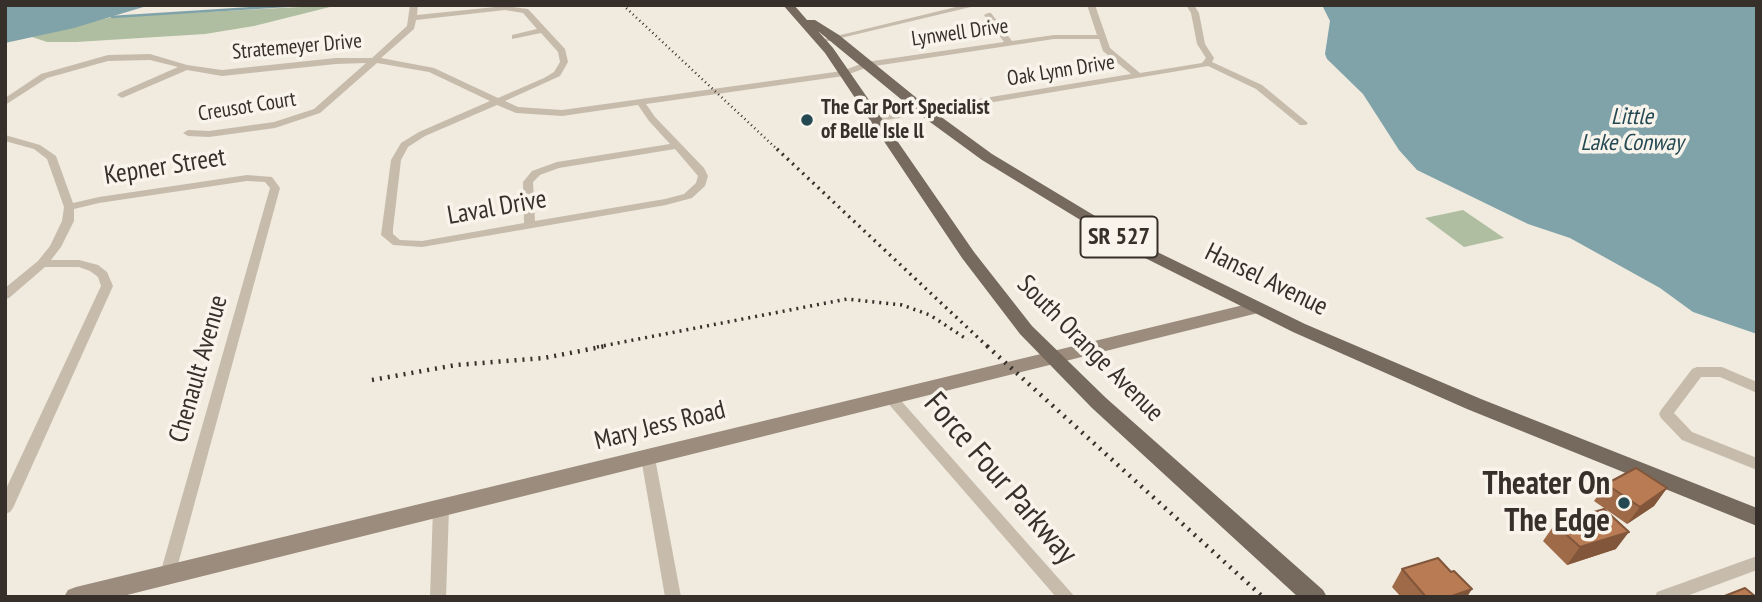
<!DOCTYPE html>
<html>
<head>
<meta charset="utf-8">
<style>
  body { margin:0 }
  #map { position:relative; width:1762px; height:602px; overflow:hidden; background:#f0eadf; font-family:"PT Sans Narrow",sans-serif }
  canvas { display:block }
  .frame { position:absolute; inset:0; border:7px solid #362f2a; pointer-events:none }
</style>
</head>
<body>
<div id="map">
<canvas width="1762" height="602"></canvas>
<div class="frame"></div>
</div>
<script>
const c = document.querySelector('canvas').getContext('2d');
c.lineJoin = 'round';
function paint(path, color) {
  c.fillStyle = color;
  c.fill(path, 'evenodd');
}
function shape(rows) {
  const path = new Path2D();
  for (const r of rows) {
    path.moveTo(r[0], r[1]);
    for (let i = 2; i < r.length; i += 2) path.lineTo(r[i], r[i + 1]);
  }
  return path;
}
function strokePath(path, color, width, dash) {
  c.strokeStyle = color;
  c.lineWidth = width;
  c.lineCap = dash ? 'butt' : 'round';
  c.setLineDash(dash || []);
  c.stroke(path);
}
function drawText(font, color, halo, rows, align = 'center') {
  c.font = font + ' "PT Sans Narrow",sans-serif';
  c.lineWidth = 7;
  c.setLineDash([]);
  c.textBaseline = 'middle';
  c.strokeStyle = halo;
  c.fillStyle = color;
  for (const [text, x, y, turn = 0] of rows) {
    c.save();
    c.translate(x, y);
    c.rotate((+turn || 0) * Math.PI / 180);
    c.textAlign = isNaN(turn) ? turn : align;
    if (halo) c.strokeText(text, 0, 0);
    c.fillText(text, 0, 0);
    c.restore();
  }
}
const green = shape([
  [338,5,254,26,205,34,76,42,47,42,29,36,112,17],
  [1463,210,1504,238,1464,247,1425,218]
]);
const water = shape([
  [5,5,150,5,74,28,5,43],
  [1322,5,1757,5,1757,334,1693,312,1660,288,1570,238,1528,224,1417,170,1399,150,1363,94,1327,59,1325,54,1330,21]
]);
const stream = shape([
  [112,17,301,5]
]);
const street = shape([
  [410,5,418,5,417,15,505,6,528,9,565,49,568,62,560,76,505,101,518,107,562,110,842,71,866,62,1004,42,984,15,988,13,991,13,1012,41,1054,35,1097,35,1087,5,1095,5,1110,48,1140,73,1202,63,1206,58,1197,44,1191,13,1186,5,1194,5,1199,13,1205,44,1214,58,1212,62,1262,85,1308,123,1306,125,1300,125,1256,89,1208,66,875,122,870,119,875,116,1131,74,1103,51,1099,39,1054,39,868,67,844,76,646,104,655,117,704,168,708,176,705,186,692,198,666,205,422,247,393,245,381,235,391,160,401,143,419,132,490,101,429,72,377,63,320,113,275,128,209,137,188,136,183,133,188,130,209,131,274,122,314,109,366,63,336,64,222,76,187,70,122,98,117,95,119,93,178,67,150,60,108,61,47,78,5,105,5,98,41,74,108,55,150,54,187,65,222,70,336,58,372,58,407,26,410,5],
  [505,10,523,13,537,29,512,35,512,39,541,33,558,52,560,62,554,72,544,78,498,98,434,68,381,58,414,29,416,20,505,10],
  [497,105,516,113,562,116,638,105,649,121,670,144,557,162,532,171,523,182,524,223,422,241,400,240,393,234,393,229,401,160,408,147,425,136,497,105],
  [675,149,698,176,696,183,684,194,665,199,535,221,533,182,540,175,559,168,675,149],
  [964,5,979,5,820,43,816,41,964,5],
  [5,135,40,145,56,156,73,203,99,197,247,175,272,177,280,188,174,579,168,581,162,579,160,574,270,188,265,182,247,181,99,203,74,209,74,221,61,247,51,260,79,260,98,265,107,272,113,286,13,508,10,512,5,514,5,491,101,286,98,277,90,271,79,267,45,267,9,298,5,299,5,288,38,261,50,246,62,221,64,207,47,159,34,149,5,141,5,135],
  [1697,367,1722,367,1757,382,1757,393,1720,377,1701,377,1674,413,1692,432,1757,458,1757,470,1682,440,1661,418,1659,414,1661,410,1692,369,1697,367],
  [891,393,896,395,1075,597,1056,597,886,401,884,398,886,395,891,393],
  [648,452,653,454,655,458,681,597,665,597,641,458,643,454,648,452],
  [441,503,446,505,449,509,446,597,430,597,433,509,436,505,441,503],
  [1757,556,1757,570,1684,597,1655,597,1657,592,1757,556]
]);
const secondary = shape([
  [1256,302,1262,304,1265,308,1262,312,119,597,64,597,68,590,76,587,1256,302]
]);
const primary = shape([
  [783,5,794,5,807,20,815,20,839,35,929,108,992,154,1145,246,1305,324,1481,399,1757,508,1757,526,1467,409,1293,332,1133,252,982,160,919,114,818,31,833,48,974,252,1032,326,1106,398,1323,590,1327,597,1298,597,1092,408,1020,334,962,258,825,53,783,5]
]);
const railFar2 = shape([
  [623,5,779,151]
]);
const railFar1 = shape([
  [777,149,988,347],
  [597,347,847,299,902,305,930,315,968,340]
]);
const rail = shape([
  [987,346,1263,597],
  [372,380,456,365,544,358,606,346]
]);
const wall = shape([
  [1606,484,1667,488,1654,506,1627,524,1594,501],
  [1555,524,1616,549,1567,565,1543,541],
  [1402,569,1467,597,1401,597,1392,587]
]);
const shadedWall = shape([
  [1667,488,1654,506,1627,524,1640,507],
  [1629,532,1616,549,1567,565,1580,547],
  [1472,589,1467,597,1449,597]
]);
const building = shape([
  [1636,468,1667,488,1640,507,1606,484,1636,468],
  [1604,509,1629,532,1580,547,1555,524,1604,509],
  [1438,558,1451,572,1454,571,1472,589,1449,597,1426,597,1402,569,1438,558],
  [1745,588,1756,597,1722,597,1745,588]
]);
const markers = [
  [807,120,7,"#244953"],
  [1624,503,7,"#244953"]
];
const farStreetnames = [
  ["Lynwell Drive",960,33,-8],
  ["Stratemeyer Drive",297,47,-5],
  ["Oak Lynn Drive",1061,71,-9],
  ["Creusot Court",247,107,-9]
];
const farPoinames = [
  ["The Car Port Specialist",821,108],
  ["of Belle Isle ll",821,132]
];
const farWaternames = [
  ["Little",1632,117],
  ["Lake Conway",1632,143]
];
const shields = [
  [1119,237,77]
];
const shieldNames = [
  ["SR 527",1119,237]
];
const streetNames = [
  ["Kepner Street",165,167,-9],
  ["Laval Drive",497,208,-10],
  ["Hansel Avenue",1266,280,26],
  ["South Orange Avenue",1090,349,45],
  ["Chenault Avenue",199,369,-74],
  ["Mary Jess Road",660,426,-14]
];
const nearStreetnames = [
  ["Force Four Parkway",1000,479,49]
];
const nearPoinames = [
  ["Theater On",1610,485],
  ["The Edge",1610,522]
];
paint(green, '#afbea0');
paint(water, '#80a3aa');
strokePath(stream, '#80a3aa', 2.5);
paint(street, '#c7bcac');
paint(secondary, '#9b8c7d');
paint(primary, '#76695d');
strokePath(railFar2, '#362f2a', 2.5, [1, 3.5]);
strokePath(railFar1, '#362f2a', 3.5, [2, 5]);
strokePath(rail, '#362f2a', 4.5, [2, 6]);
paint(wall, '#9f6a47');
paint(shadedWall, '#82563a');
paint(building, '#b97b53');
strokePath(building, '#82563a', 2);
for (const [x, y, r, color] of markers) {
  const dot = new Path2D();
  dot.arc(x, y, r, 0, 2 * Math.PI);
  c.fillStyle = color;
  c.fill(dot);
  strokePath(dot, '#f8f4eb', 2.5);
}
drawText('21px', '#362f2a', '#f8f4eb', farStreetnames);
drawText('bold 21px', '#362f2a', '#f8f4eb', farPoinames, 'left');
drawText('italic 23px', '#244953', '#f8f4eb', farWaternames);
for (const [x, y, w] of shields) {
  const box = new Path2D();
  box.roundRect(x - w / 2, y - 20.5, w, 41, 5);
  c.fillStyle = '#f8f4eb';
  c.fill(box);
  strokePath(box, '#362f2a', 2);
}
drawText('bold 24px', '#362f2a', null, shieldNames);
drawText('26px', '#362f2a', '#f8f4eb', streetNames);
drawText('32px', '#362f2a', '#f8f4eb', nearStreetnames);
drawText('bold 32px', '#362f2a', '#f8f4eb', nearPoinames, 'right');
</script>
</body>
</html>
